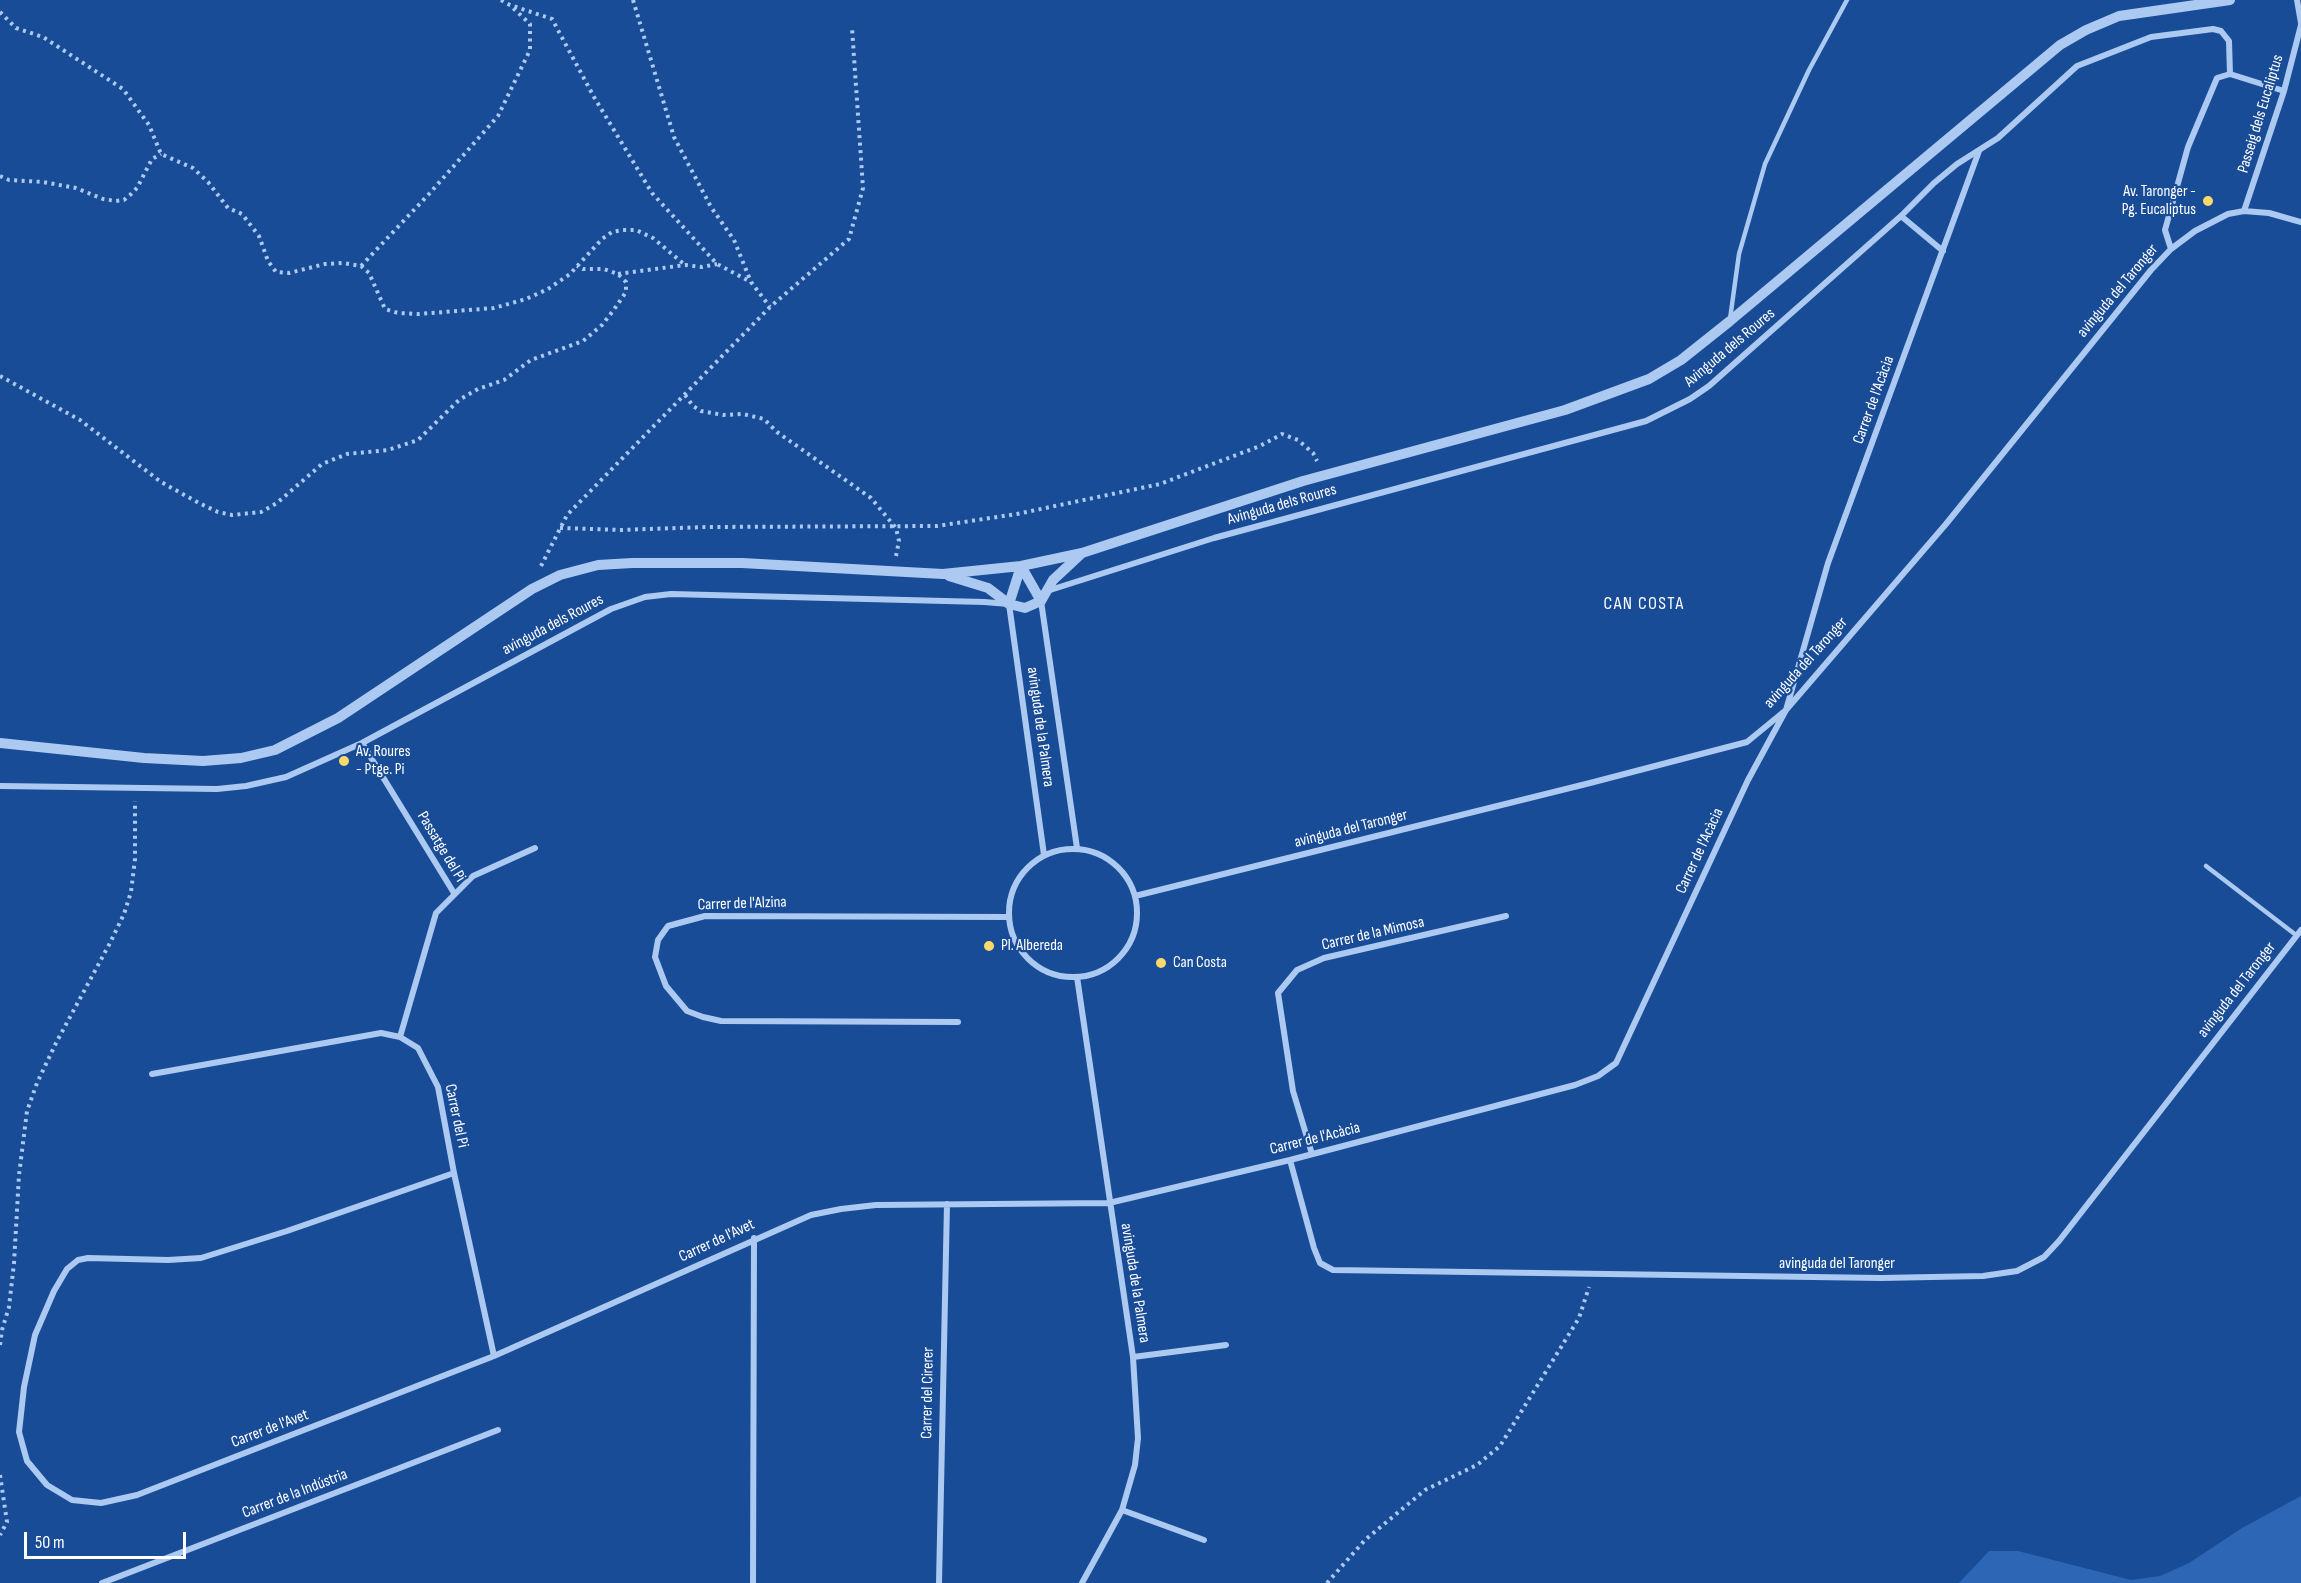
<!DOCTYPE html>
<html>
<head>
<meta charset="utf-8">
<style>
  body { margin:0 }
  #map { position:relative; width:2301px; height:1583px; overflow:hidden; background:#194c97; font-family:"Sofia Sans Condensed",sans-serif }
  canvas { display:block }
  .scale { position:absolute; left:24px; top:1532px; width:162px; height:27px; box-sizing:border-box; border:3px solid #fff; border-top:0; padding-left:8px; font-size:18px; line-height:21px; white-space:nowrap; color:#fff; -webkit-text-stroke:4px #194c97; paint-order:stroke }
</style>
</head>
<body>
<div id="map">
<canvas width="2301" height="1583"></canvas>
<div class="scale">50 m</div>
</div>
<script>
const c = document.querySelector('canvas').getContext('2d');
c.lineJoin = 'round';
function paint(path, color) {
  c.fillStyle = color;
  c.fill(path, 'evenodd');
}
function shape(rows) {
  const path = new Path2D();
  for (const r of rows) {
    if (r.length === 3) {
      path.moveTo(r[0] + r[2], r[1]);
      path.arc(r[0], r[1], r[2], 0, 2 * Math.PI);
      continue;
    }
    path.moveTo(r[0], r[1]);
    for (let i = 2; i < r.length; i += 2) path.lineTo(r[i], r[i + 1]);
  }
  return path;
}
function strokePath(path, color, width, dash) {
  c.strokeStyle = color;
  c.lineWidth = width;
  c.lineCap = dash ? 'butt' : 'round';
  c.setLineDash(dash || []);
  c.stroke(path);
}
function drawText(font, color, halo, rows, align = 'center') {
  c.font = font + ' "Sofia Sans Condensed",sans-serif';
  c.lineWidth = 4.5;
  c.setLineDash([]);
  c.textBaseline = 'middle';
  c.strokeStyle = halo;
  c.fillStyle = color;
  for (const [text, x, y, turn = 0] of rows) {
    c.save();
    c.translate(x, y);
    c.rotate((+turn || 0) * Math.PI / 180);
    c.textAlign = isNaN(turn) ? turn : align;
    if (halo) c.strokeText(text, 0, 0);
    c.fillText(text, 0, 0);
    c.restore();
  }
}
const green = shape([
  [2301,1496,2301,1583,1959,1583,1989,1551,2018,1551,2131,1580,2160,1576,2189,1563,2242,1528]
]);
const path = shape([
  [501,0,510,5,552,19,594,97,652,193,717,264,751,282],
  [633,0,674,137,711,207,734,240,751,282,770,307],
  [0,12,16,28,43,37,123,89,149,125,161,154,193,168,208,182,228,208,242,214,259,236,268,261,276,272,289,273,325,264,343,263,361,266,369,273,385,309,398,313,419,314,494,308,526,299,548,289,570,274,602,239,612,232,623,230,636,230,653,238,685,265],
  [0,176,9,180,43,182,76,188,103,199,116,201,124,200,130,195,137,188,152,159,161,154],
  [361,266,429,194,498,116,530,50,530,24,511,6],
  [618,274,685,265,702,267,717,264],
  [0,376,80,420,161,482,199,503,218,512,232,515,261,512,277,503,322,464,347,454,388,450,418,440,459,400,478,389,504,380,531,360,583,341,602,325,613,311,626,292,626,282,618,274,604,269,583,269,577,266],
  [685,395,693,406,701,411,723,415,743,414,764,419,777,432,871,498,896,528,899,541,896,556],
  [560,528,620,530,706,527,937,526,1017,514,1160,484,1260,446,1282,434,1298,440,1313,453,1317,461],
  [541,566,567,515,770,307,849,239,863,188,852,28],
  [0,1345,2,1330,9,1307,14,1263,19,1175,27,1111,37,1083,56,1043,110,943,124,914,131,892,135,859,135,801],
  [0,1475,7,1522,0,1535],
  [1327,1583,1365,1540,1425,1490,1477,1465,1500,1446,1579,1318,1589,1287]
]);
const service = shape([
  [1730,319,1739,254,1765,164,1809,70,1847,0],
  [2206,866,2296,935]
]);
const minor = shape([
  [2297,0,2301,23],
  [2230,74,2284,91],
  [2244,211,2284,91,2301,25],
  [1901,216,1943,251],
  [2171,249,2165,230,2188,147,2217,78,2230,74],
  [1047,591,1214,538,1646,421,1690,399,1709,386,1901,216,1934,183,1957,164,1998,138,2077,66,2151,37,2213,29,2221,31,2229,41,2230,74],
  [1041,601,1077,848],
  [362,743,454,893],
  [0,786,217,789,246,786,286,777,362,743,611,609,645,597,671,594,984,602,1009,604,1044,855],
  [1073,913,64],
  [1135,896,1590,783,1747,742,1786,710,1946,524,2151,270,2171,249,2195,231,2228,214,2244,211,2269,213,2301,222],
  [1077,977,1133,1357,1138,1438,1135,1465,1122,1510,1082,1583],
  [958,1022,721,1021,703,1017,687,1011,666,986,655,957,658,940,668,926,705,916,1008,917],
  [400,1037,436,913,473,876,535,848],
  [152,1074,381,1033,400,1037,418,1048,438,1087,454,1173,494,1356],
  [1312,1154,1293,1091,1278,993,1297,970,1324,958,1506,916],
  [1290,1160,1314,1248,1320,1263,1333,1270,1881,1278,1983,1276,2017,1271,2044,1257,2059,1241,2301,930],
  [454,1173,287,1231,201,1258,168,1260,88,1258,78,1260,67,1269,54,1291,35,1335,24,1387,19,1432,27,1461,47,1485,72,1500,101,1503,137,1495,494,1356,811,1215,841,1209,876,1205,1109,1203,1290,1160,1575,1085,1598,1076,1616,1063,1748,780,1786,710,1828,563,1979,151],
  [1133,1357,1226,1345],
  [1122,1510,1204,1540],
  [102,1583,498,1430],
  [753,1583,754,1238],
  [939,1583,947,1204]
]);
const tertiary = shape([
  [1021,566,1041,601],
  [949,576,988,588,1009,604,1025,608,1041,601,1053,580,1082,553],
  [1009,604,1021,566],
  [0,743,144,758,203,761,241,758,275,750,338,718,532,589,560,575,598,565,632,563,742,563,943,574,1021,566,1082,553,1303,481,1565,410,1649,379,1681,360,1730,321,2060,45,2086,30,2119,16,2230,0]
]);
const markers = [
  [2208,201,6,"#ffd86c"],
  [344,761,6,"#ffd86c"],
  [989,946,6,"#ffd86c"],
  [1161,963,6,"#ffd86c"]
];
const streetNames = [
  ["Passeig dels Eucaliptus",2261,114,-73],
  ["avinguda del Taronger",2118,291,-50],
  ["Avinguda dels Roures",1730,348,-40],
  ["Carrer de l'Acàcia",1874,400,-70],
  ["Avinguda dels Roures",1282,505,-16],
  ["avinguda dels Roures",553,625,-28],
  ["avinguda del Taronger",1806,663,-48],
  ["avinguda de la Palmera",1040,727,82],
  ["avinguda del Taronger",1351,829,-14],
  ["Passatge del Pi",441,847,59],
  ["Carrer de l'Acàcia",1700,851,-65],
  ["Carrer de l'Alzina",742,904,-2],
  ["Carrer de la Mimosa",1373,934,-13],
  ["avinguda del Taronger",2237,990,-52],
  ["Carrer del Pi",456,1116,78],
  ["Carrer de l'Acàcia",1315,1139,-14],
  ["Carrer de l'Avet",717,1241,-25],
  ["avinguda del Taronger",1837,1264],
  ["avinguda de la Palmera",1135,1283,81],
  ["Carrer del Cirerer",928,1393,-89],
  ["Carrer de l'Avet",270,1429,-21],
  ["Carrer de la Indústria",295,1494,-21]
];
const poiNames = [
  ["Av. Taronger -",2196,192,"right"],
  ["Pg. Eucaliptus",2196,210,"right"],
  ["Av. Roures",356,752],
  ["- Ptge. Pi",356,770],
  ["Pl. Albereda",1001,946],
  ["Can Costa",1173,963]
];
const neighbourhoodNames = [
  ["CAN COSTA",1644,604]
];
paint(green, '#2c66b5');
strokePath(path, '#acc9f1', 4, [3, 4.5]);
strokePath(service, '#acc9f1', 4.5);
strokePath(minor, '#acc9f1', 6);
strokePath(tertiary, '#acc9f1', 10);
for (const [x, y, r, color] of markers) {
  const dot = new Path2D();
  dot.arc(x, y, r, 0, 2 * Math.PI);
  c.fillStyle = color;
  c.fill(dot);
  strokePath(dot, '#194c97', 2);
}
drawText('16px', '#fff', '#194c97', streetNames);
drawText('16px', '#fff', '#194c97', poiNames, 'left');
c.letterSpacing = '1.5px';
drawText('18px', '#fff', '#194c97', neighbourhoodNames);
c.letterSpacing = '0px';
</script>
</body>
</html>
